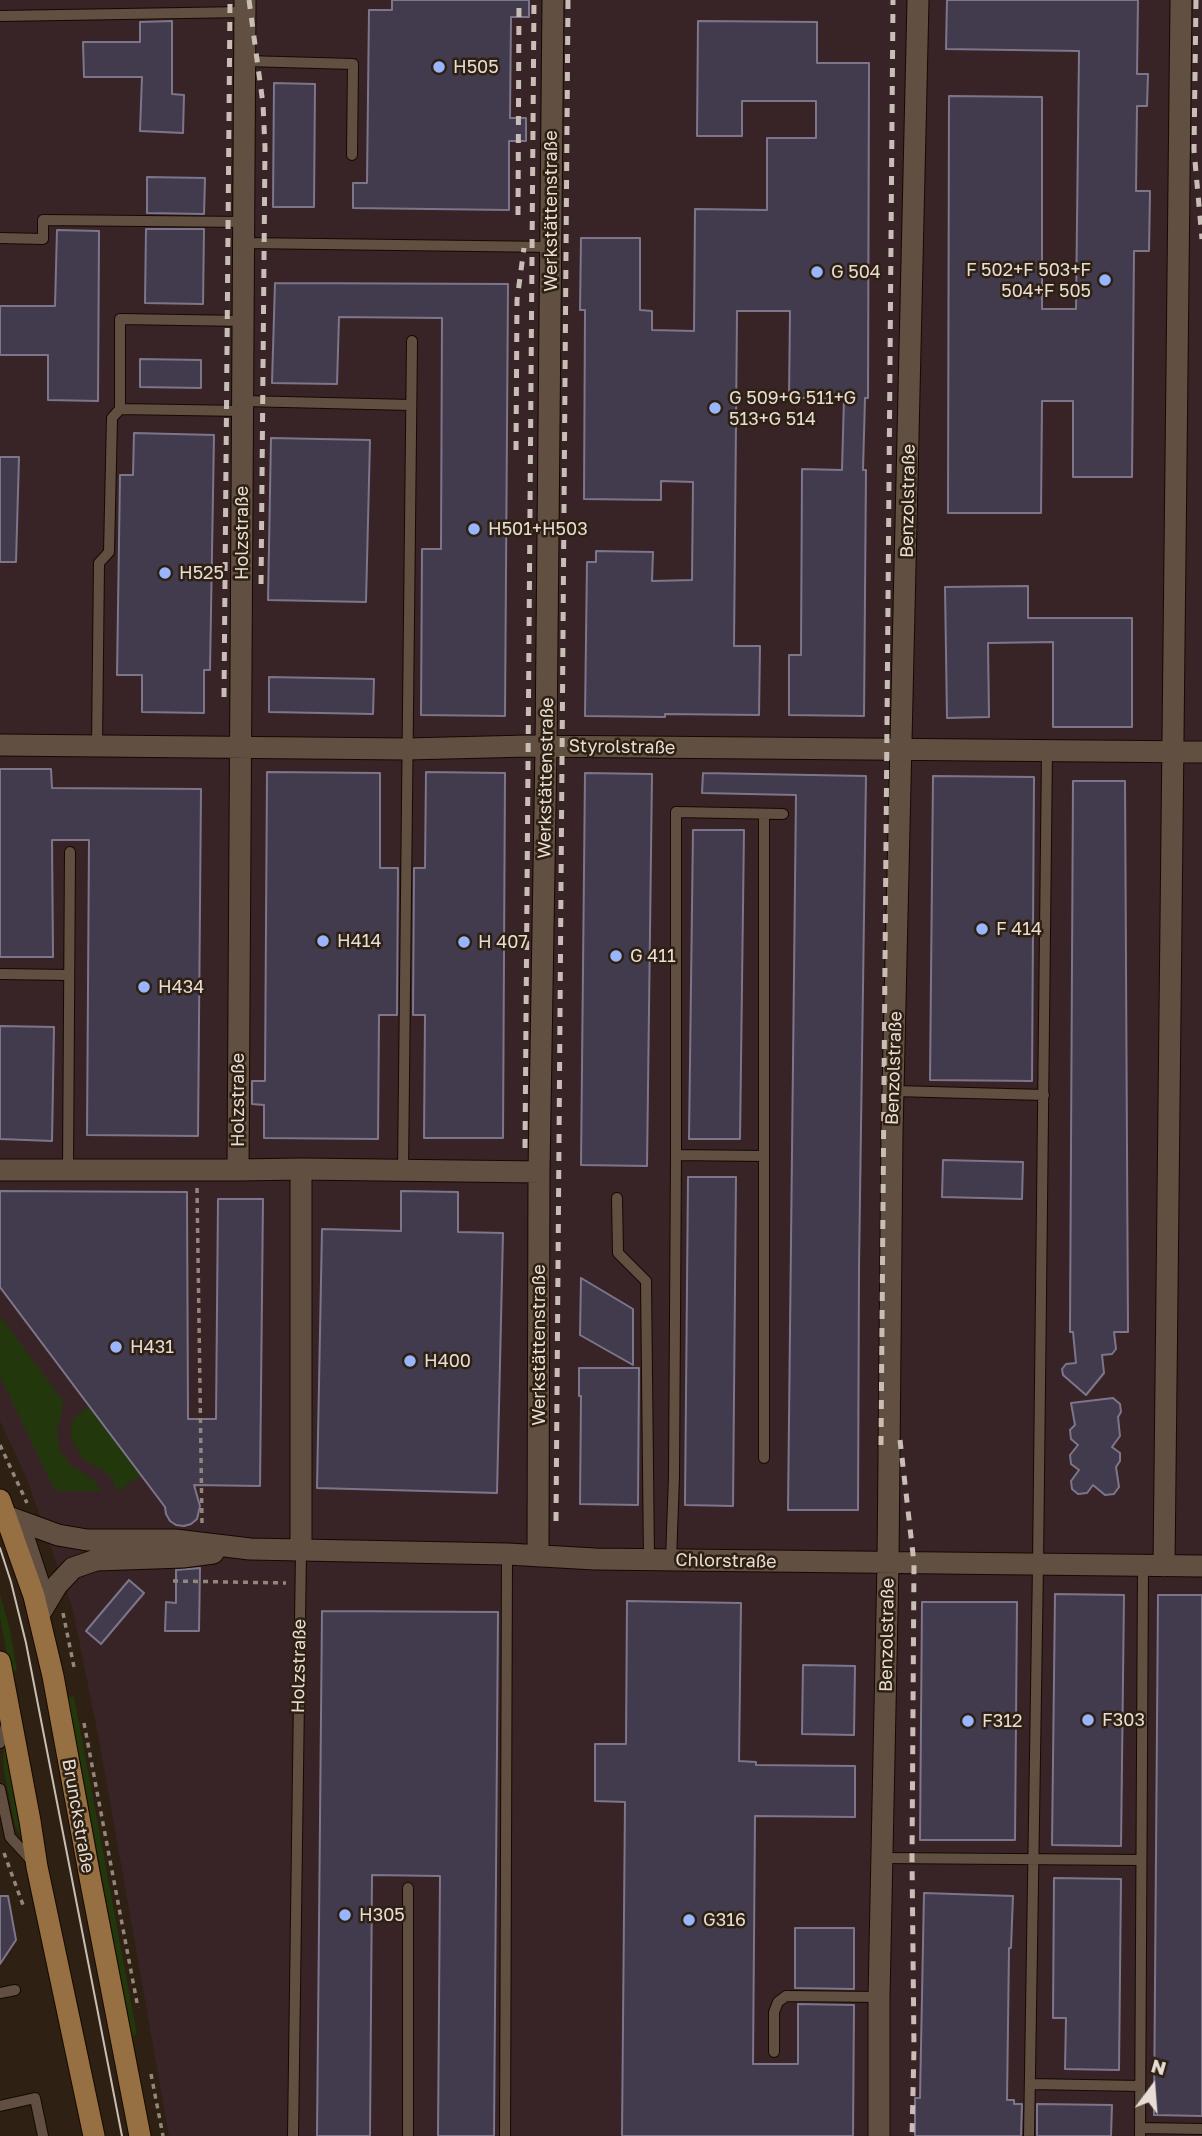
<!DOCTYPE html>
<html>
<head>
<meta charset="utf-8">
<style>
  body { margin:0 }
  #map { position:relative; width:1202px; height:2136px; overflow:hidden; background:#2e2012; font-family:"Golos Text",sans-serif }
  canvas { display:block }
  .north { position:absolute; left:1118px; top:2052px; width:70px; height:70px; -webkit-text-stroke:5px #2e2012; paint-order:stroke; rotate:16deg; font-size:19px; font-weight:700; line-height:28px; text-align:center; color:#e7ddd4 }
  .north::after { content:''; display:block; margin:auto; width:24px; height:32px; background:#e7ddd4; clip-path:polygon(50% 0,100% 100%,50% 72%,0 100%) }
</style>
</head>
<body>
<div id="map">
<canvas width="1202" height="2136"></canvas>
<div class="north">N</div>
</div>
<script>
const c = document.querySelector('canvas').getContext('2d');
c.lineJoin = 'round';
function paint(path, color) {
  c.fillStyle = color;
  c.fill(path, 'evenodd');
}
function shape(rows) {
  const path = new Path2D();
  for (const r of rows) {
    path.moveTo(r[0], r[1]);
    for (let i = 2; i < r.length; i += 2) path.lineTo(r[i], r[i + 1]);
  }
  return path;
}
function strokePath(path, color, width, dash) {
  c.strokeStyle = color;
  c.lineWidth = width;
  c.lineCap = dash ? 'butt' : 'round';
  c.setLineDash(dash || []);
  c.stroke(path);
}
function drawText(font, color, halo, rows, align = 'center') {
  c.font = font + ' "Golos Text",sans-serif';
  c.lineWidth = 5;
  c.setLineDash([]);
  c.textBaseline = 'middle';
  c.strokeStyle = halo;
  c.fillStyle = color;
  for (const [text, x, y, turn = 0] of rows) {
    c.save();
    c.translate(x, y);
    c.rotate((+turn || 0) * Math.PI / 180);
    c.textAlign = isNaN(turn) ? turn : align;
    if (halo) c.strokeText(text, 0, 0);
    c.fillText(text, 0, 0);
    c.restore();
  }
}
const industrial = shape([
  [0,0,1202,0,1202,2136,169,2136,99,1740,73,1610,27,1479,0,1421]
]);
const green = shape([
  [0,1316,63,1401,62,1414,57,1427,59,1449,70,1465,94,1480,101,1491,55,1491,0,1376],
  [89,1406,141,1475,118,1491,116,1491,113,1480,107,1473,82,1458,71,1438,71,1426,74,1418],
  [0,1594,10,1630,17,1671,10,1671,0,1617],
  [74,1696,137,2034,132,2036,68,1697],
  [6,1745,23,1841,15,1826,4,1772,3,1758,4,1746]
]);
const building = shape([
  [392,0,529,0,529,17,511,17,510,118,526,118,526,141,509,141,509,210,353,208,353,183,367,183,369,10,392,10,392,0],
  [947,0,1138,0,1137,74,1148,74,1147,106,1137,106,1136,191,1150,191,1149,251,1134,251,1132,477,1073,477,1073,401,1042,401,1041,513,948,513,949,96,1042,97,1042,309,1076,309,1079,51,946,49,947,0],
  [172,21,172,94,184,95,183,133,140,131,142,77,84,77,83,42,140,42,140,22,172,21],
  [698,21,817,22,817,63,869,63,868,398,865,398,863,470,866,470,864,716,789,715,789,655,801,655,802,469,842,470,844,398,789,398,790,311,737,311,734,646,760,646,759,715,665,714,665,717,585,716,587,562,596,562,596,551,653,552,652,581,692,580,693,482,661,481,661,500,584,499,585,310,580,310,581,238,640,238,640,310,652,311,652,330,694,331,695,209,767,210,767,138,816,138,816,101,742,101,742,136,697,136,698,21],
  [274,83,315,84,314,207,273,207,274,83],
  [147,177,205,178,204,214,147,213,147,177],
  [146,229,204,229,203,304,145,303,146,229],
  [57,230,99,231,98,401,48,400,48,355,0,355,0,306,55,306,57,230],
  [275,283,508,284,505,716,421,715,422,549,441,549,442,318,339,317,337,384,272,383,275,283],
  [140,359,201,360,201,388,140,387,140,359],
  [134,433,214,435,210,670,204,670,204,713,142,712,142,675,117,675,120,475,133,475,134,433],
  [271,438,370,440,366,602,268,600,271,438],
  [0,457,19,457,16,562,0,562,0,457],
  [1028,586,1028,618,1132,618,1132,727,1053,727,1053,642,988,643,989,717,947,718,945,587,1028,586],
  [269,677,374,679,373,714,269,712,269,677],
  [0,769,51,769,52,788,201,789,198,1136,87,1135,89,840,52,840,53,957,0,957,0,769],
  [267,772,380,773,380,868,398,868,397,1015,379,1015,378,1139,264,1138,264,1105,252,1104,252,1081,265,1081,267,772],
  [426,772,505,773,503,1138,424,1138,425,1015,413,1015,414,868,425,868,426,772],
  [585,773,652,774,647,1166,581,1165,585,773],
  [703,773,866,776,859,1267,858,1510,788,1510,796,795,702,793,703,773],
  [933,776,1034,777,1032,1081,930,1080,933,776],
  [1073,781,1125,781,1128,1332,1114,1332,1116,1349,1112,1354,1102,1355,1104,1373,1086,1395,1063,1375,1062,1369,1066,1364,1076,1363,1073,1332,1070,1332,1073,781],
  [693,830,744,830,740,1139,689,1139,693,830],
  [0,1026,54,1027,52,1141,0,1139,0,1026],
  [943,1160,1023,1162,1022,1199,942,1197,943,1160],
  [688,1177,736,1177,733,1506,685,1505,688,1177],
  [0,1191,187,1192,188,1419,216,1419,218,1199,263,1199,260,1486,194,1485,200,1506,197,1519,191,1524,184,1526,176,1525,170,1521,166,1514,165,1507,0,1287,0,1191],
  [401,1191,458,1192,458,1232,503,1233,497,1493,317,1488,322,1229,401,1231,401,1191],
  [581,1278,633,1309,633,1365,580,1335,581,1278],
  [579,1368,639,1368,638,1505,580,1504,581,1396,579,1396,579,1368],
  [1113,1398,1120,1404,1121,1412,1118,1417,1120,1436,1112,1447,1120,1453,1120,1461,1116,1467,1119,1487,1114,1494,1105,1495,1093,1485,1087,1493,1078,1494,1072,1489,1071,1481,1079,1470,1071,1464,1070,1455,1078,1445,1071,1439,1070,1430,1075,1425,1071,1403,1113,1398],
  [200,1568,199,1631,165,1631,166,1602,176,1603,176,1570,200,1568],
  [129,1580,144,1593,101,1644,86,1631,129,1580],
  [1055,1594,1124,1595,1121,1846,1052,1845,1055,1594],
  [1158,1595,1202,1595,1202,2116,1154,2115,1158,1595],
  [627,1601,741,1603,739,1761,756,1762,756,1765,855,1766,855,1817,755,1816,753,2064,798,2064,798,2004,854,2005,853,2136,622,2136,625,1802,595,1801,595,1744,626,1744,627,1601],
  [922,1602,1017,1602,1015,1840,920,1840,922,1602],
  [322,1611,498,1612,494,2136,438,2136,440,1876,372,1875,370,2136,317,2136,322,1611],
  [803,1665,855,1666,854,1735,802,1734,803,1665],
  [1054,1878,1121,1879,1119,2070,1065,2069,1066,2018,1053,2018,1054,1878],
  [924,1893,1013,1896,1011,1948,1009,1948,1007,2100,1014,2100,1014,2104,1022,2104,1021,2136,915,2136,915,2098,920,2098,924,1893],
  [0,1896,8,1896,16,1940,0,1964,0,1896],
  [795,1928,854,1928,854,1989,795,1988,795,1928],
  [1037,2104,1112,2105,1111,2136,1037,2136,1037,2104]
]);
const path = shape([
  [197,1188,202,1523],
  [0,1445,27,1503],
  [173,1581,286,1583],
  [63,1613,74,1667],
  [84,1723,138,2008],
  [4,1853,23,1905],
  [151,2074,163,2136]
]);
const service = shape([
  [0,16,245,12],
  [245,61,353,64,352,155],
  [0,238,43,239,43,220,244,222],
  [244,243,551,247],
  [243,401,411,405],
  [243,411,120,409,120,319,244,321],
  [97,745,99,563,109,552,112,418,120,409],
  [764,814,764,1458],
  [0,974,69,975],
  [894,1091,1044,1095],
  [676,1155,764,1156],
  [68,1169,70,852],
  [403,1170,412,341],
  [617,1198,618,1253,646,1281,649,1560],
  [18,1526,28,1533,44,1582,34,1596],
  [671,1560,674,1476,676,1155,676,812,783,814],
  [0,1743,7,1723],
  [0,1789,10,1837,32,1861],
  [882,1858,1141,1860],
  [0,1993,15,1990],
  [774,2052,774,2012,778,2002,786,1996,879,1997],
  [1030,2084,1140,2086],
  [0,2106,35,2098,43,2136],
  [1140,2128,1202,2129],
  [293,2136,301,1550],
  [408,2136,408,1888],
  [505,2136,507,1554],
  [1029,2136,1038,1565,1047,751],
  [1140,2136,1143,1565]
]);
const minor = shape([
  [245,0,238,1170,301,1169,301,1550],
  [0,745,407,749,528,746,1202,752],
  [301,1169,539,1172],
  [0,1170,238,1170],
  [6,1516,58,1535,87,1540,175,1540,250,1549,507,1554,595,1559,1202,1566],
  [538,1556,539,1172,546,746,553,0],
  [1164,1566,1181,0],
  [39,1615,57,1585,73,1568,96,1560,183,1557,213,1553],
  [879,2136,879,1997,888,1563,892,1133,918,0]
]);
const primary = shape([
  [0,1500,34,1596,53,1676,91,1883,140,2136],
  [0,1662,30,1821,37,1867,94,2136]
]);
const tram = shape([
  [0,1548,11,1582,26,1643,122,2136]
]);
const rail = shape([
  [249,0,263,104,265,148,261,590],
  [1196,0,1194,150,1202,239],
  [518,215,519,0],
  [516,450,517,300,524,248],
  [224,697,230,0],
  [525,1148,534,0],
  [900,1440,914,1563,912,1858,914,2048,912,2136],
  [881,1445,893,0],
  [556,1521,568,0]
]);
const markers = [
  [439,67,7,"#99b5fd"],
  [817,272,7,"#99b5fd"],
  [1105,280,7,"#99b5fd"],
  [715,408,7,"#99b5fd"],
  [474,529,7,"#99b5fd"],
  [165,573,7,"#99b5fd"],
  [982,929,7,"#99b5fd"],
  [323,941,7,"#99b5fd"],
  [464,942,7,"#99b5fd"],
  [616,956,7,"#99b5fd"],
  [144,987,7,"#99b5fd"],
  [116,1347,7,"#99b5fd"],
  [410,1361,7,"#99b5fd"],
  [1088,1720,7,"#99b5fd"],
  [968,1721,7,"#99b5fd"],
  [345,1915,7,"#99b5fd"],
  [689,1920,7,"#99b5fd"]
];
const poiNames = [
  ["H505",453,67],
  ["F 502+F 503+F",1091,270,"right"],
  ["504+F 505",1091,291,"right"],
  ["G 504",831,272],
  ["G 509+G 511+G",729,398],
  ["513+G 514",729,419],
  ["H501+H503",488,529],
  ["H525",179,573],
  ["F 414",996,929],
  ["H414",337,941],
  ["H 407",478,942],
  ["G 411",630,956],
  ["H434",158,987],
  ["H431",130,1347],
  ["H400",424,1361],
  ["F303",1102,1720],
  ["F312",982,1721],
  ["H305",359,1915],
  ["G316",703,1920]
];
const streetNames = [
  ["Werkstättenstraße",551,211,-90],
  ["Benzolstraße",908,501,-89],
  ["Holzstraße",242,533,-90],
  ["Styrolstraße",622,747,1],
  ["Werkstättenstraße",546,778,-89],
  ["Benzolstraße",894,1068,-88],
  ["Holzstraße",238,1100,-90],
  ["Werkstättenstraße",539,1345,-90],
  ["Chlorstraße",726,1561,1],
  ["Benzolstraße",887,1635,-89],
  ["Holzstraße",299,1666,-89],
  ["Brunckstraße",78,1816,80]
];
paint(industrial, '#382427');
paint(green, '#22370c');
paint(building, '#413b4d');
strokePath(building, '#7d768b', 2);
strokePath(service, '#160901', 12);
strokePath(minor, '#160901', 23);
strokePath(primary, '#160901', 23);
strokePath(path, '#93877c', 3.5, [5, 5]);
strokePath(service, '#615041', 10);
strokePath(minor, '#615041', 21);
strokePath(primary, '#966f43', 21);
strokePath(tram, '#c9beb5', 2);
strokePath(rail, '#c9beb5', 5, [9, 9]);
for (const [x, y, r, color] of markers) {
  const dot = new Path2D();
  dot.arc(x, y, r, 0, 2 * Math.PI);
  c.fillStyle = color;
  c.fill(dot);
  strokePath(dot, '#2e2012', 2.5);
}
drawText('18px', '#e7ddd4', '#2e2012', poiNames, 'left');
drawText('18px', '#e7ddd4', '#2e2012', streetNames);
</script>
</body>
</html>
